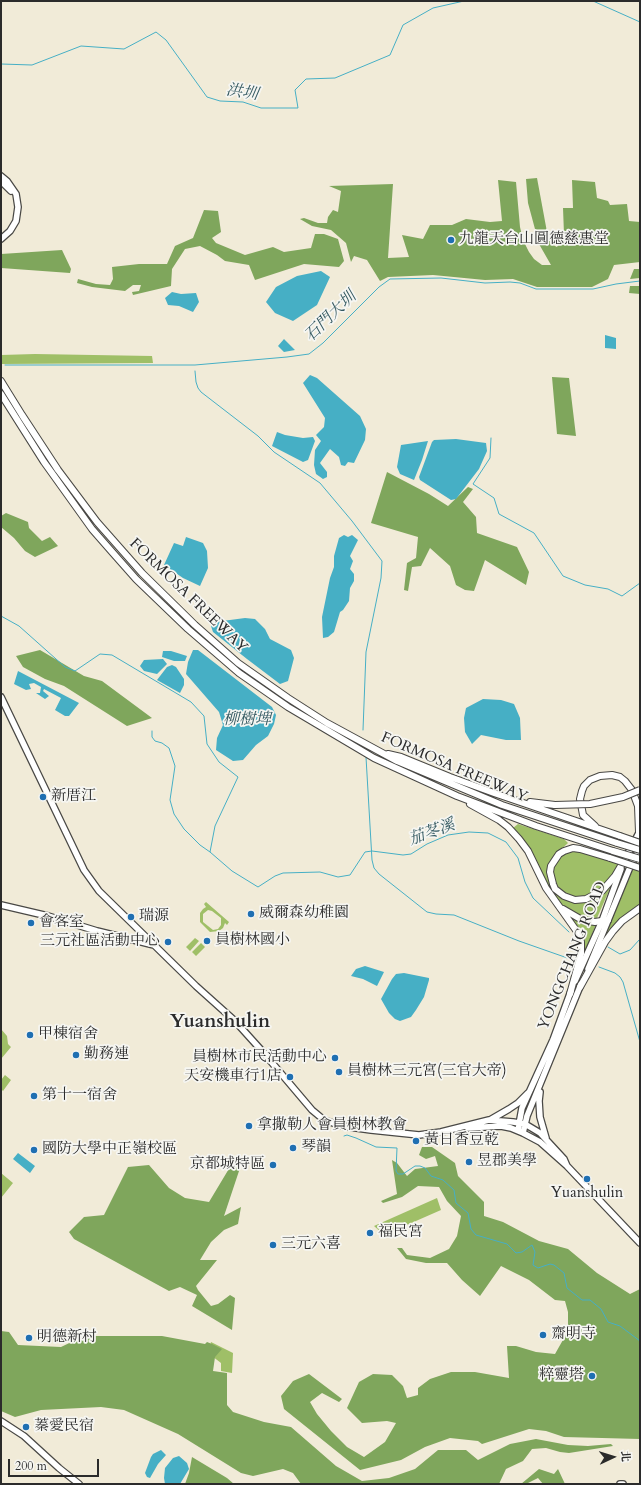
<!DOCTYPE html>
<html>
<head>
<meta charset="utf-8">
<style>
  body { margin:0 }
  #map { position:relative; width:641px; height:1485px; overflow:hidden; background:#f1ebd8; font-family:Cardo,"Noto Serif TC",serif }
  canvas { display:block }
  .frame { position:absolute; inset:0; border:2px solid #2b2b2b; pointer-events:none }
  .north { position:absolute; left:593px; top:1437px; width:40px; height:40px; -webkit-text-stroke:3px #f6f6f2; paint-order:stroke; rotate:86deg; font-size:11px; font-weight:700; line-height:16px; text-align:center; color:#2b2b2b }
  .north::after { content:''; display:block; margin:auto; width:14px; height:18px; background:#2b2b2b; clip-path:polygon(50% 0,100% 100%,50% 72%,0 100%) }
  .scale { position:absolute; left:8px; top:1459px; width:91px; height:18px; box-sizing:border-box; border:2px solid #2b2b2b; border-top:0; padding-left:5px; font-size:12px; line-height:14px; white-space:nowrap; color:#2b2b2b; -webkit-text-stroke:3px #f6f6f2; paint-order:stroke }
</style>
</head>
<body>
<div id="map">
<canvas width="641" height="1485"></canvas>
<div class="frame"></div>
<div class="north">北</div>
<div class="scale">200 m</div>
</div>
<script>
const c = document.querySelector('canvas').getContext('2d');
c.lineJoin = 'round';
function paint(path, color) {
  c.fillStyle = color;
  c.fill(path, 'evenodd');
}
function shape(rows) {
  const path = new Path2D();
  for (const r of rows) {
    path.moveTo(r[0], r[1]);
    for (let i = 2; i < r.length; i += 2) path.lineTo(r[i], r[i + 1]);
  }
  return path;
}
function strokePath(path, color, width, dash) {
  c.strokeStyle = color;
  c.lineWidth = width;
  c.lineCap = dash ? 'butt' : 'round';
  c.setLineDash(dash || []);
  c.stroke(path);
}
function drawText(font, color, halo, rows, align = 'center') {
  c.font = font + ' Cardo,"Noto Serif TC",serif';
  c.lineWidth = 3.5;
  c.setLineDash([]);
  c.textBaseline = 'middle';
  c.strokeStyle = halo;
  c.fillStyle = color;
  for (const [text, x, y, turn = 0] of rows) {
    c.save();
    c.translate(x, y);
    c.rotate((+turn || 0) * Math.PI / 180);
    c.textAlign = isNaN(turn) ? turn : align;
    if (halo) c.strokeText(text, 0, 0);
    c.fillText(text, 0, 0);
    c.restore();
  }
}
const green = shape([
  [35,354,152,356,153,363,1,364,1,355],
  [518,824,564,839,568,843,555,855,549,865,549,881,552,889,559,896,566,900,587,901,597,897,611,886,597,918,587,919,580,916,568,911,562,906,551,891,522,839,513,828],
  [576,850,619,864,614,874,604,886,591,894,582,897,570,896,560,890,557,886,552,871,556,861,565,853],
  [633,869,640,871,640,905,628,913,602,943],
  [206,902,229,922,227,925,225,923,223,928,219,931,210,932,200,922,200,913,203,909,206,907,204,904],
  [208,910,212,911,221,918,221,925,218,929,213,930,203,922,203,914],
  [572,919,587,923,596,924,583,957,571,920],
  [195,938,199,941,190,951,186,947],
  [201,943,205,947,196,956,192,952],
  [1,1029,7,1036,8,1044,11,1047,1,1059],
  [5,1075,11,1080,3,1091,1,1089,1,1080],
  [1,1173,13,1183,1,1198],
  [437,1198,441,1210,384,1235,374,1226],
  [211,1342,233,1353,232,1373,221,1371,221,1363,208,1353]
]);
const forest = shape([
  [537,178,547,232,551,244,557,247,564,234,563,208,573,208,572,180,595,182,597,198,608,201,610,205,627,204,629,221,640,222,640,262,614,265,608,279,592,287,537,287,513,279,485,280,433,275,388,277,380,281,367,260,354,256,351,262,346,243,331,230,312,226,300,219,304,218,318,223,327,223,328,217,333,210,338,212,341,191,329,186,393,184,388,258,409,257,402,235,423,239,430,225,452,225,466,219,490,222,502,221,498,180,516,182,520,227,523,240,529,252,534,259,542,265,551,265,539,244,528,203,526,179],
  [204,210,218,211,221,232,212,238,216,243,245,255,273,247,284,252,311,248,315,234,324,234,338,239,344,261,339,267,304,264,255,280,249,265,225,261,217,255,200,246,185,249,172,269,171,286,133,295,132,292,139,291,141,285,133,285,125,291,92,287,77,283,78,279,96,284,110,285,113,279,112,267,139,264,167,264,175,246,193,238],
  [62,250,71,269,70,273,1,268,1,254],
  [634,269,640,269,640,278,630,279],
  [630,286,640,286,640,294,629,293],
  [552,377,569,378,576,436,557,434],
  [387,472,429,494,448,506,468,487,473,489,463,502,476,517,477,533,517,547,529,572,526,585,485,560,474,591,465,590,456,585,450,566,430,548,421,566,412,567,408,591,404,590,407,563,416,558,418,537,371,523],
  [6,513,28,522,29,528,42,541,50,537,58,546,35,557,25,551,14,538,1,527,1,516],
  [40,650,84,676,102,681,152,718,127,726,64,686,45,679,23,667,16,656],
  [422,1147,432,1147,455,1163,458,1176,484,1202,484,1216,503,1222,539,1241,568,1249,597,1273,630,1294,640,1289,640,1439,564,1437,546,1431,529,1429,482,1444,478,1441,450,1438,425,1447,401,1460,360,1470,284,1409,281,1396,293,1381,309,1374,342,1399,339,1402,322,1393,310,1402,317,1414,331,1431,347,1447,364,1457,385,1442,396,1423,387,1421,362,1423,347,1408,359,1382,373,1374,392,1375,403,1386,407,1398,418,1395,418,1388,430,1379,451,1372,475,1372,509,1378,507,1346,516,1346,536,1352,555,1354,568,1331,568,1312,565,1301,555,1300,529,1280,501,1266,480,1296,462,1280,447,1263,426,1263,406,1259,397,1248,402,1248,407,1255,430,1258,449,1249,457,1236,461,1216,447,1201,439,1187,418,1186,402,1197,383,1203,381,1201,397,1194,392,1160,397,1163,407,1176,415,1169,438,1166,435,1156,426,1159,419,1155],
  [149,1165,169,1188,185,1198,209,1202,230,1167,240,1168,224,1216,241,1207,238,1224,224,1230,211,1242,200,1260,217,1260,196,1286,198,1290,211,1306,218,1304,230,1295,235,1298,232,1330,192,1306,197,1295,180,1287,169,1291,74,1239,69,1232,84,1217,104,1215,128,1167],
  [1,1331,9,1332,18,1345,61,1347,84,1336,162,1336,205,1344,207,1342,212,1344,222,1349,215,1357,213,1371,227,1373,227,1405,233,1412,264,1422,291,1427,336,1466,362,1481,389,1478,415,1469,438,1450,466,1450,478,1460,510,1444,536,1439,568,1445,588,1446,611,1444,613,1446,569,1453,560,1452,546,1448,532,1449,523,1461,506,1469,499,1484,301,1484,293,1473,283,1469,253,1476,241,1473,178,1434,124,1410,101,1407,41,1410,15,1417,1,1411],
  [192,1457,227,1478,234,1484,185,1484,189,1473],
  [539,1469,554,1474,558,1469,565,1484,543,1484,538,1478,526,1484,521,1484]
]);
const water = shape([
  [321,271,330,277,317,305,293,321,275,313,266,302,276,287,297,276],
  [172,292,181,294,196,293,199,302,193,312,179,306,168,305,165,298],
  [605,335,616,338,616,349,605,348],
  [284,339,295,350,284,352,278,346],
  [310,375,317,378,360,416,366,429,365,440,354,463,348,462,345,466,341,465,339,457,330,449,320,463,327,472,327,477,323,479,316,474,314,465,315,450,321,441,316,435,324,427,325,418,303,383],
  [277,432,285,435,303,438,313,437,315,441,308,460,303,462,272,446],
  [456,439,486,443,487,451,479,469,456,499,451,500,420,480,419,477,432,442,434,440],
  [428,441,422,460,414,480,400,474,397,467,401,445],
  [344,535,348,537,352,535,358,540,350,556,353,561,350,569,354,574,354,581,350,588,349,601,343,610,340,612,334,632,328,637,323,638,322,617,330,578,334,567,334,556,339,538],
  [186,537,203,543,207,551,208,568,200,586,183,578,164,565,174,543,183,546],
  [245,618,255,619,265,629,270,639,291,650,294,658,288,681,280,684,247,659,213,632,211,626,215,622],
  [193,650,198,650,272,707,276,715,274,724,268,736,256,745,243,760,233,761,216,750,217,738,223,725,219,712,186,674,188,662],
  [163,651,171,651,187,656,185,661,174,661,162,657],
  [163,659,167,664,157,674,144,671,140,666,144,660],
  [172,665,176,667,184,679,184,685,180,693,157,680,167,667],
  [18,671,79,703,69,716,65,716,55,710,61,698,44,689,43,691,49,696,45,699,36,693,40,693,41,687,34,683,29,684,31,689,26,690,14,684],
  [483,699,501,700,514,704,520,718,521,740,506,740,481,735,472,744,465,732,464,718,466,708],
  [365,966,384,972,377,986,363,979,351,976,356,969],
  [404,973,429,978,429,980,424,997,416,1010,411,1017,400,1021,395,1019,389,1013,381,999,392,979,396,974],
  [18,1153,35,1166,30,1173,13,1159],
  [161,1450,166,1455,158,1464,150,1478,147,1477,145,1473,151,1457,153,1454],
  [179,1456,187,1463,189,1469,180,1484,165,1484,164,1478,165,1468,173,1458]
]);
const stream = shape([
  [556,1,559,1],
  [593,1,640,22],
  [1,64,32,65,81,46,124,49,156,32,166,40,207,97,220,101,243,102,261,108,298,108,295,90,306,79,335,78,390,55,403,25,433,8,464,1],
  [5,365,195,365,287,357,309,354,323,343,379,287,390,279,441,278,485,283,510,282,520,283,536,289,593,289,616,284,640,281],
  [195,371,196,382,198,388,201,392,258,436,274,452,320,483,352,521,382,561,381,578,366,652,363,730],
  [491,438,490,458,473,484,494,498,499,514,534,533,563,576,585,585,608,589,622,596,640,583],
  [1,616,19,626,65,667,75,671,100,654,112,655,191,702,204,716,207,744,219,762,238,777,215,826,210,852,232,871,258,887,275,876,283,873,320,872,338,877,350,875,365,852,372,851,403,855,411,854,427,844,448,835,469,832,488,833,506,842,518,858,525,882,533,898,569,932],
  [152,731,152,737,155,741,162,743,169,748,175,766,170,800,174,814,184,829,200,845,210,852],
  [366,757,372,860,374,868,379,874,427,912,436,914,454,915,519,941,576,961],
  [608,947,620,954,630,950,640,939],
  [599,967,615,973,620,977,623,982,640,1042],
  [344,1136,347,1135,356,1138,376,1147,397,1148,396,1171,398,1174,403,1174,415,1166,420,1166,425,1168,431,1176,443,1180,454,1190,456,1203,468,1213,471,1229,476,1235,507,1244,516,1253,522,1252,532,1245,535,1252,533,1265,538,1268,550,1264,554,1265,564,1273,567,1288,582,1300,590,1300,601,1309,608,1322,620,1326,640,1341]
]);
const major = shape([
  [1,176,7,181,16,194,18,207,16,221,10,231,1,239],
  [1,181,11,191],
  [1,697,84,870,99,891,196,986,235,1021,262,1051,312,1110,324,1120,342,1126,371,1130,419,1135,441,1132,489,1120,513,1122,525,1124,540,1133,564,1159,567,1166],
  [625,859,640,831],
  [1,905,48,916,97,931,154,945],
  [588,969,630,867,640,848],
  [575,981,602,921,621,869],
  [540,1092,539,1101,540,1117,546,1138],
  [490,1120,509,1109,518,1103,528,1093],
  [468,1128,501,1126,511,1128,523,1133,540,1142,567,1166,640,1243],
  [518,1130,522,1108,553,1040,571,991],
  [523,1133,527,1116,581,984],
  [1,1421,24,1436,59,1468,79,1484],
  [620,1484,623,1484]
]);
const highway = shape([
  [1,381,22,415,58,470,97,522,142,573,195,625,238,663,288,698,327,723,397,761,502,805,617,843],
  [1,394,44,462,92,529,113,553,136,579,188,629,239,673,288,707,374,758,457,796,536,826,613,851],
  [388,754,401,757,450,777,494,793,620,836],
  [530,802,555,805],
  [470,804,499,820,508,827,519,839,528,851,546,888,578,933,581,942,581,954,570,994],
  [595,826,583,815,580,799,582,791,584,786,590,780,600,776,612,775,620,777,625,781,632,790,638,806,639,832],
  [610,858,580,849,573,848,564,851,559,854,551,866,550,872,553,884,555,889,564,896,575,900,586,899,602,891,615,876,625,859],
  [563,909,582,920,595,922,608,920],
  [580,987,605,942,613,931,622,921,640,908]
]);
const highwayBridge = shape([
  [555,805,590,804,623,797,640,790],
  [620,836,640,843],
  [617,843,640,850],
  [613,851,640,859],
  [610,858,640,868]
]);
const markers = [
  [451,240,4,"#1f6fb2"],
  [43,797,4,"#1f6fb2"],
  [251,914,4,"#1f6fb2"],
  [131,917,4,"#1f6fb2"],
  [31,923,4,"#1f6fb2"],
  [207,941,4,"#1f6fb2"],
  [168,942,4,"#1f6fb2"],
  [30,1035,4,"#1f6fb2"],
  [76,1055,4,"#1f6fb2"],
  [335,1058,4,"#1f6fb2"],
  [339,1072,4,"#1f6fb2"],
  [290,1077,4,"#1f6fb2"],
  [34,1096,4,"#1f6fb2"],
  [249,1126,4,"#1f6fb2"],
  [416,1141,4,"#1f6fb2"],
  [293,1148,4,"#1f6fb2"],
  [34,1150,4,"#1f6fb2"],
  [469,1162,4,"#1f6fb2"],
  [273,1165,4,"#1f6fb2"],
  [587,1179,4,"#1f6fb2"],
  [370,1233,4,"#1f6fb2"],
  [273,1245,4,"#1f6fb2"],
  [543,1335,4,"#1f6fb2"],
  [29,1338,4,"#1f6fb2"],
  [592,1376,4,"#1f6fb2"],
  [26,1427,4,"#1f6fb2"]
];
const poiNames = [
  ["九龍天台山圓德慈惠堂",459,240],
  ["新厝江",51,797],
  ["威爾森幼稚園",259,914],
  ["瑞源",139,917],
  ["會客室",39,923],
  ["員樹林國小",215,941],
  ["三元社區活動中心",160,942,"right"],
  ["甲棟宿舍",38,1035],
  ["勤務連",84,1055],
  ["員樹林市民活動中心",327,1058,"right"],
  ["員樹林三元宮(三官大帝)",347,1072],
  ["天安機車行1店",282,1077,"right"],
  ["第十一宿舍",42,1096],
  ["拿撒勒人會員樹林教會",257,1126],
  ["黃日香豆乾",424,1141],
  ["琴韻",301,1148],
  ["國防大學中正嶺校區",42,1150],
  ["昱郡美學",477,1162],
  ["京都城特區",265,1165,"right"],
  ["Yuanshulin",587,1194,"center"],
  ["福民宮",378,1233],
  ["三元六喜",281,1245],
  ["齋明寺",551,1335],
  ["明德新村",37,1338],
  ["粹靈塔",584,1376,"right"],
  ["蓁愛民宿",34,1427]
];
const streetNames = [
  ["FORMOSA FREEWAY",188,596,44],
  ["FORMOSA FREEWAY",454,768,23],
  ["YONGCHANG ROAD",573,956,-68]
];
const waterNames = [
  ["洪圳",242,93,9],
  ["石門大圳",331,317,-44],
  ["柳樹埤",247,720],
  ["茄苳溪",432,833,-20]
];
const districtNames = [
  ["Yuanshulin",220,1023]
];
paint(green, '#9fbf67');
paint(forest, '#7fa65c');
paint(water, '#46afc5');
strokePath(stream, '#46afc5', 1);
strokePath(major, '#494845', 8);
strokePath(highway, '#494845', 8);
strokePath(major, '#fff', 5.5);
strokePath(highway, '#fff', 6);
strokePath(highwayBridge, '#494845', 8, []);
strokePath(highwayBridge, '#fff', 6);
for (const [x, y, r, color] of markers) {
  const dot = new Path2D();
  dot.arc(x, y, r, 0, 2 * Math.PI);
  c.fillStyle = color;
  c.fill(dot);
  strokePath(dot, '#f6f6f2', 1.5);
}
drawText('15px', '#2b2b2b', '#f6f6f2', poiNames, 'left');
drawText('15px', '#2b2b2b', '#f6f6f2', streetNames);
drawText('italic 16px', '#345961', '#f6f6f2', waterNames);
drawText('bold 19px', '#2b2b2b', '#f6f6f2', districtNames);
</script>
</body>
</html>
